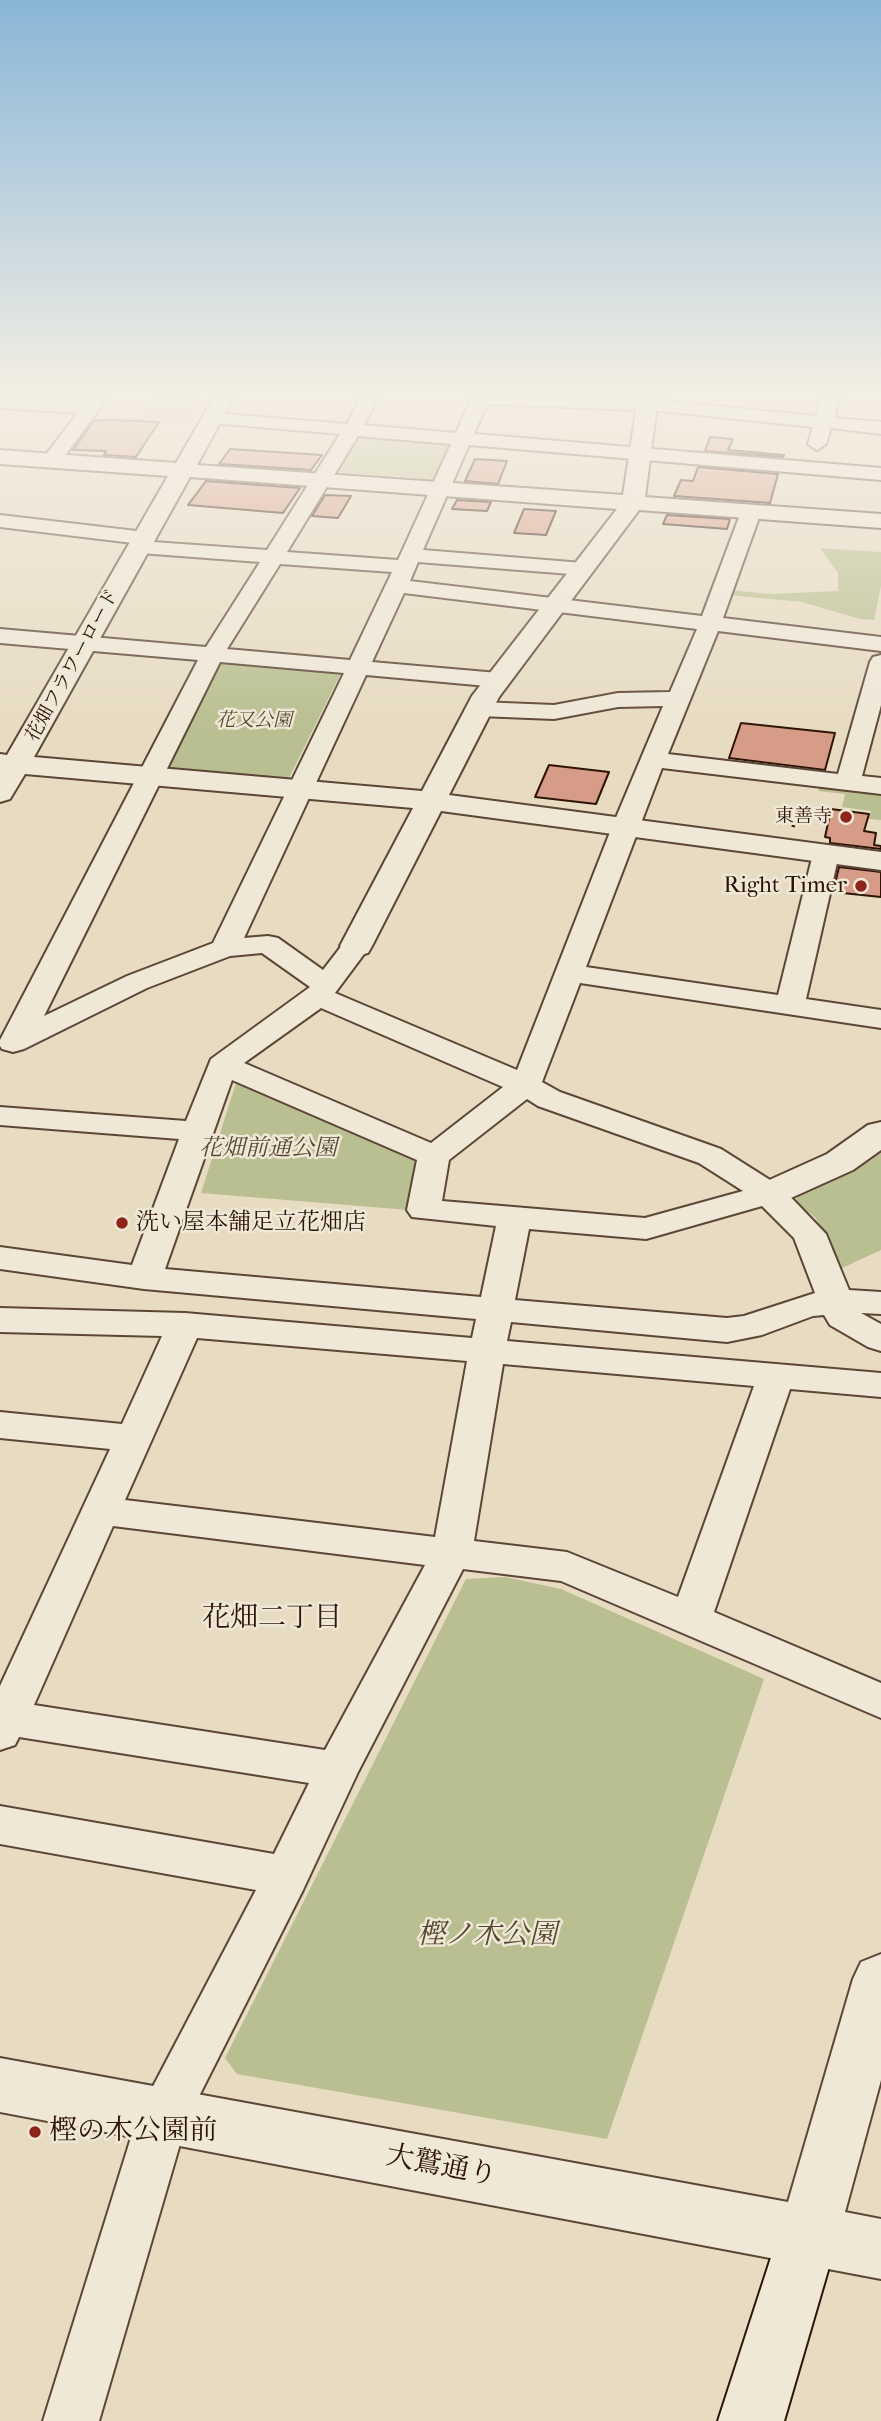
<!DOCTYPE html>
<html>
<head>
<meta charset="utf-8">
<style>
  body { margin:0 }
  canvas { display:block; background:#e7dbc2 }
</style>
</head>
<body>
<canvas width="881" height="2421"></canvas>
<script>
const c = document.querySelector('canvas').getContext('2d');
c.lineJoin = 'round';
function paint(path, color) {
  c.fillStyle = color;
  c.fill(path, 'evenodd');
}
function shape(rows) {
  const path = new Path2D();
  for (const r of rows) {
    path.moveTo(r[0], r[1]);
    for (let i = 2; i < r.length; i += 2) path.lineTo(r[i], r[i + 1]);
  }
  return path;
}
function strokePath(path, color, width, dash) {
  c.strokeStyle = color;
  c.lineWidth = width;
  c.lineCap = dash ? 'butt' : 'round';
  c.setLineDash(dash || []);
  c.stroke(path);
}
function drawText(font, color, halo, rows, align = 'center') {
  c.font = font + ' "IM FELL French Canon","Noto Serif JP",serif';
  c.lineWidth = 5;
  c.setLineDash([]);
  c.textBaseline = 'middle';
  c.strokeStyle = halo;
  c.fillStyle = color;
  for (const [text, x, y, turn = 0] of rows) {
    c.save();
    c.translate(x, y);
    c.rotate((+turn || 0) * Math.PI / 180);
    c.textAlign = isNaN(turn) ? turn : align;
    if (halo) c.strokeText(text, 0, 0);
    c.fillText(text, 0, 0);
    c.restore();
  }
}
const green = shape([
  [155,396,201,397,189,419,140,418],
  [358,436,452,443,436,479,336,472],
  [820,548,881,552,881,586,874,620,860,619,802,602,728,595,729,590,771,594,838,591,838,573],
  [224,661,339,670,341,673,289,778,284,781,169,769,218,663],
  [820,785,881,792,881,820,869,819,871,811,842,807,845,794,818,791],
  [236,1083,417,1157,409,1210,201,1193],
  [881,1150,881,1250,840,1269,827,1237,815,1217,796,1203,797,1197,857,1169],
  [505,1577,561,1589,764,1679,607,2139,237,2074,225,2058,466,1579]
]);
const building = shape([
  [109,420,159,422,136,457,104,455,106,451,73,450,94,421,109,420],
  [710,437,733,439,728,450,784,455,783,457,705,451,710,437],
  [230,449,322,455,311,470,219,464,230,449],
  [475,459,507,461,498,484,465,481,475,459],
  [698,467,778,474,770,503,674,496,681,480,693,481,698,467],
  [206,481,300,488,283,513,188,505,206,481],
  [325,495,351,496,338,518,312,516,325,495],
  [457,500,491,502,487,511,452,509,457,500],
  [524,509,556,511,546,535,514,533,524,509],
  [667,515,730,519,727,529,663,524,667,515],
  [741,723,835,733,825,770,729,758,741,723],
  [549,765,609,772,596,804,535,797,549,765],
  [831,809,869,814,864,831,876,833,874,845,881,846,881,849,830,843,830,838,825,837,831,809],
  [839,867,881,872,881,897,833,892,839,867]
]);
const pathFar1 = shape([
  [109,419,145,420]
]);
const path = shape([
  [793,827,798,812,826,815]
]);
const minor = shape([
  [94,392,106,392,109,396,58,465,51,467,41,461,78,413,0,408,0,398,86,402,94,392],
  [363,392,381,392,364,425,456,433,474,392,662,401,816,416,823,392,841,392,834,418,881,422,881,434,831,428,826,444,817,450,808,444,813,427,662,411,487,404,474,434,881,468,881,480,469,445,423,550,583,563,590,565,594,569,590,573,583,575,418,562,410,581,702,616,741,512,744,508,751,506,758,508,761,512,723,618,881,637,881,651,718,631,668,754,838,774,870,662,873,657,881,655,881,705,862,776,881,778,881,794,662,768,586,967,778,995,813,854,817,848,826,846,835,848,839,854,806,999,881,1010,881,1028,580,983,542,1082,560,1092,721,1149,781,1187,826,1234,849,1290,881,1292,881,1314,861,1313,881,1324,881,1351,868,1347,830,1325,824,1315,813,1316,762,1335,727,1342,511,1322,507,1341,881,1373,881,1397,790,1389,714,1612,881,1683,881,1718,561,1581,463,1569,358,1772,303,1890,187,2120,99,2421,43,2421,138,2115,256,1890,0,1844,0,1806,274,1854,309,1783,19,1737,15,1745,0,1750,0,1686,110,1449,0,1438,0,1412,122,1424,162,1336,0,1332,0,1308,185,1313,472,1338,476,1319,144,1289,0,1269,0,1247,132,1265,179,1139,0,1125,0,1107,186,1121,211,1059,310,987,262,953,230,956,147,988,24,1049,13,1052,2,1049,0,1046,0,1040,198,660,0,643,0,629,206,647,260,562,140,553,133,551,130,547,133,543,0,527,0,515,145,532,152,534,155,538,153,542,267,550,340,434,213,423,204,418,213,413,347,424,363,392],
  [358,436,451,444,398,560,287,552,358,436],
  [280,564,392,572,350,660,227,649,280,564],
  [404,593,697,629,670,692,618,693,554,705,479,702,471,704,467,709,471,714,479,716,554,719,618,707,663,706,612,827,517,1070,335,993,370,946,366,940,356,938,346,940,323,970,278,938,268,936,244,938,366,675,498,687,506,685,510,680,506,675,498,673,372,662,404,593],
  [220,662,344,673,213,943,127,976,44,1016,220,662],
  [321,1008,503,1087,431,1143,244,1063,321,1008],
  [232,1080,417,1160,407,1210,412,1217,496,1226,481,1297,165,1269,232,1080],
  [527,1099,538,1106,699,1163,743,1191,645,1218,442,1201,449,1160,527,1099],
  [762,1206,794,1238,815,1293,744,1316,727,1318,515,1300,529,1229,646,1239,762,1206],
  [197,1338,467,1361,435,1537,125,1500,197,1338],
  [503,1364,754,1386,678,1597,567,1552,474,1541,503,1364],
  [113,1526,425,1565,325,1750,34,1705,113,1526]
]);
const tertiary = shape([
  [217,392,237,392,197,465,623,495,637,405,642,392,662,392,657,405,645,497,881,514,881,528,639,510,499,697,449,795,881,852,881,870,441,811,372,946,368,953,356,956,344,953,340,946,413,808,25,774,10,799,0,802,0,754,7,755,168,476,0,464,0,450,176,463,217,392],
  [190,477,617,509,472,696,422,791,34,757,190,477],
  [881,1122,881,1150,853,1170,782,1202,769,1206,756,1202,750,1194,756,1186,827,1154,868,1125,881,1122],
  [881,1954,881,2080,845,2212,881,2219,881,2279,0,2112,0,2058,788,2202,853,1979,861,1962,881,1954]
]);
const secondary = shape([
  [808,2206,830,2215,838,2236,784,2421,718,2421,778,2236,786,2215,808,2206]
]);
const markers = [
  [846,817,7,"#8f2418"],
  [861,886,7,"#8f2418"],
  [122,1223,7,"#8f2418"],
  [35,2132,7,"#8f2418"]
];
const farStreetnames = [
  ["花畑フラワーロード",73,666,-61]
];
const farParknames = [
  ["花又公園",254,721]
];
const farPoinames = [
  ["東善寺",832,817]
];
const poiNames = [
  ["Right Timer",847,886],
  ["洗い屋本舗足立花畑店",136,1223,"left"]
];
const parkNames = [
  ["花畑前通公園",268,1149]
];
const nearNeighbourhoodnames = [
  ["花畑二丁目",272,1619]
];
const nearParknames = [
  ["樫ノ木公園",487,1936]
];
const nearPoinames = [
  ["樫の木公園前",49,2132]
];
const nearStreetnames = [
  ["大鷲通り",441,2167,11]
];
paint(green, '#b9bf90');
paint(building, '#d79c87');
strokePath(building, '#2e1407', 2);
strokePath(minor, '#5c4636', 4);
strokePath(tertiary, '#5c4636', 4);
strokePath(secondary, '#2e1407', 4);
strokePath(pathFar1, '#2e1407', 2.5, [1, 2]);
strokePath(path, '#2e1407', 3.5, [2, 2.5]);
paint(minor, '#efe8d7');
paint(tertiary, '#efe8d7');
paint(secondary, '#efe8d7');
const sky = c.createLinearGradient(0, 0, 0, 731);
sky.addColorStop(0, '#89b6d7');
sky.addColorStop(0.54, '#f4efe4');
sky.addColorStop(1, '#f4efe400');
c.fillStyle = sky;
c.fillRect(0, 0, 881, 731);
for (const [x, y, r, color] of markers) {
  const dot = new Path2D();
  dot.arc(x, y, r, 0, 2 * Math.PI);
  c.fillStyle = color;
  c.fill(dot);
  strokePath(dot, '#efe8d7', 2.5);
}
drawText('19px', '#2e1407', '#efe8d7', farStreetnames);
drawText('italic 19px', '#584730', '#efe8d7', farParknames);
drawText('19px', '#2e1407', '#efe8d7', farPoinames, 'right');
drawText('23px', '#2e1407', '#efe8d7', poiNames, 'right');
drawText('italic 23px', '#584730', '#efe8d7', parkNames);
drawText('28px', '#2e1407', '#efe8d7', nearNeighbourhoodnames);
drawText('italic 28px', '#584730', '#efe8d7', nearParknames);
drawText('28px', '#2e1407', '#efe8d7', nearPoinames, 'left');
drawText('28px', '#2e1407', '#efe8d7', nearStreetnames);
</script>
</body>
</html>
